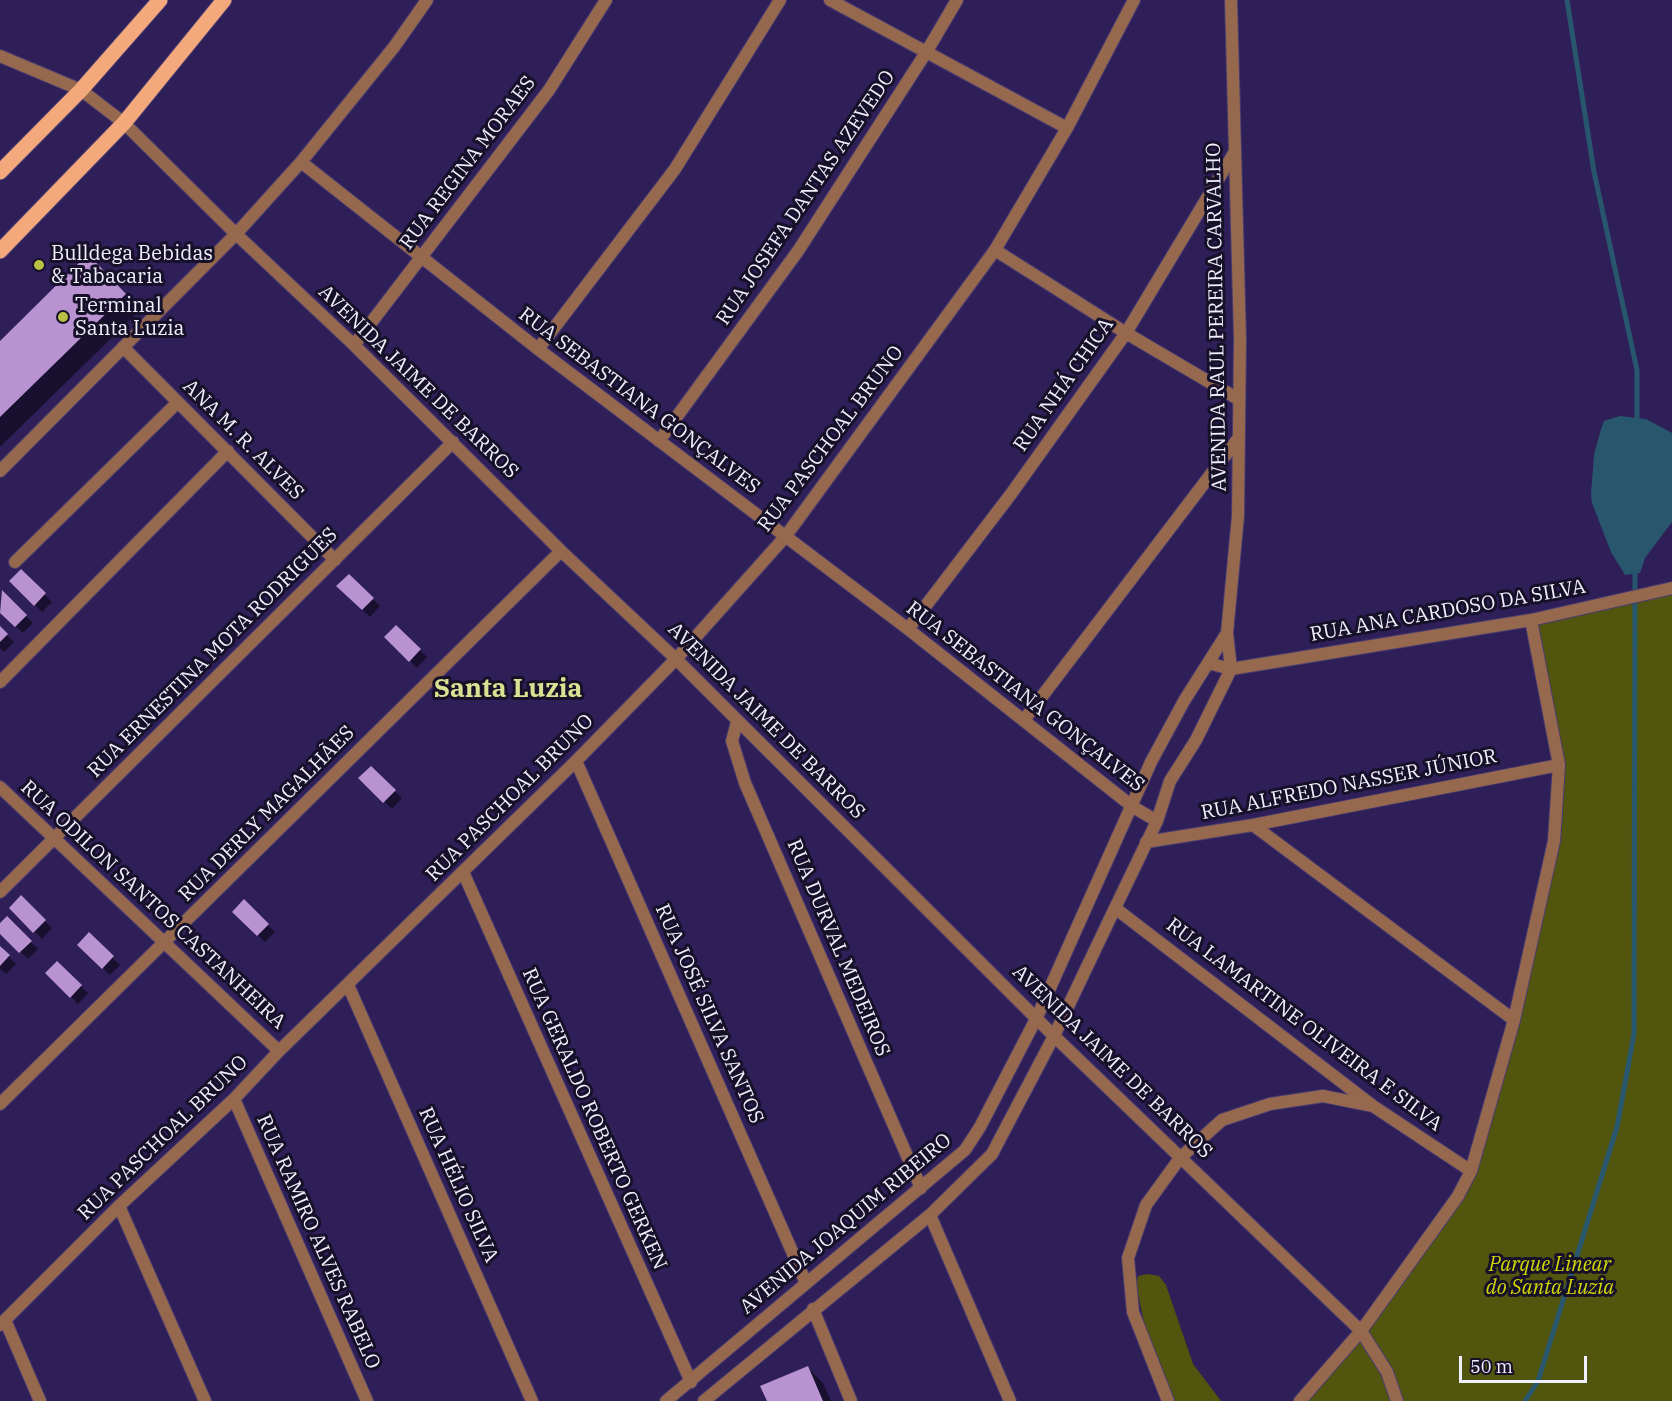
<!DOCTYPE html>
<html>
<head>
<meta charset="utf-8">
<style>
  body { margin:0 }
  #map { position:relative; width:1672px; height:1401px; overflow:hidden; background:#2f1f59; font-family:"IBM Plex Serif",serif }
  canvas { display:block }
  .scale { position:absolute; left:1459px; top:1356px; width:128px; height:27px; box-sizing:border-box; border:3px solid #f0effd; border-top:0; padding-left:8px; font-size:18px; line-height:21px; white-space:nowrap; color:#f0effd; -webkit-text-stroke:4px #161029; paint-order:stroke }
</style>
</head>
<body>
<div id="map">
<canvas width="1672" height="1401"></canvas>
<div class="scale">50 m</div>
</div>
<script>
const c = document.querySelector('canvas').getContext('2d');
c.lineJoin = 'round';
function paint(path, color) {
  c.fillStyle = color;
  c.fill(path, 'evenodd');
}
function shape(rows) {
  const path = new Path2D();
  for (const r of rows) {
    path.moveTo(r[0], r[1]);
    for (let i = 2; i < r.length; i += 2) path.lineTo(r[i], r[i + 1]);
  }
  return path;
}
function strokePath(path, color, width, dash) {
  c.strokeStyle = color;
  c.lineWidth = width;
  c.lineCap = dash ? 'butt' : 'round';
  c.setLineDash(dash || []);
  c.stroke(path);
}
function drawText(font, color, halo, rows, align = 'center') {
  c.font = font + ' "IBM Plex Serif",serif';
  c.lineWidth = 6;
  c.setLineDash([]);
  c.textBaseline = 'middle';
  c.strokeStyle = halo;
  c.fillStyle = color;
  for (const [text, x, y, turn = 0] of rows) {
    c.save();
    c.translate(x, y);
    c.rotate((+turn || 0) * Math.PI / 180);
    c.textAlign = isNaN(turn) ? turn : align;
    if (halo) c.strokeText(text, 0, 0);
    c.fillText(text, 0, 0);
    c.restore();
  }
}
const green = shape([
  [1672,590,1672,1401,1300,1401,1361,1331,1471,1171,1554,841,1559,765,1531,620],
  [1147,1274,1159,1276,1166,1285,1193,1364,1221,1401,1175,1401,1165,1384,1145,1327,1136,1285,1138,1276]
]);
const water = shape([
  [1620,416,1646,419,1672,433,1672,522,1645,558,1640,573,1625,575,1611,552,1592,503,1591,494,1594,455,1601,429,1604,421]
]);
const shadow = shape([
  [103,272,140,310,0,447,0,343],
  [21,571,52,602,42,612,11,581],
  [349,576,380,606,370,617,338,586],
  [2,592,33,623,23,633,0,611],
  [396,627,427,657,417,668,386,637],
  [0,628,14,642,4,652,0,648],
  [371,768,402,798,392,809,360,778],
  [21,898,52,928,42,939,11,908],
  [244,902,275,932,265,942,234,912],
  [7,918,38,949,28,959,0,932,0,925],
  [89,934,120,965,110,975,79,945],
  [0,948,16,964,6,974,0,969],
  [57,963,88,993,78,1004,47,973],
  [807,1367,823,1383,831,1401,768,1401]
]);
const stream = shape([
  [1567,0,1594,172,1637,370,1637,424],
  [1525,1401,1538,1381,1617,1127,1634,1034,1635,568]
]);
const building = shape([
  [88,254,126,294,0,417,0,341],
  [21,569,46,593,34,606,9,581],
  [349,574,374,598,362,610,336,586],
  [2,590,27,615,15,627,0,613],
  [396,625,421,649,409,662,384,637],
  [0,626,8,634,0,642],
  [371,766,396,790,383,803,358,778],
  [21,895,46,920,33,933,9,908],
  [244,899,269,924,257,936,232,912],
  [7,916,32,941,19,953,0,934,0,923],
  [89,932,114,956,102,969,77,945],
  [0,946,10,955,0,966],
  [57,961,82,985,70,998,45,973],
  [808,1366,823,1401,767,1401,760,1386]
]);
const street = shape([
  [830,0,1067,128],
  [0,56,81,90,124,123,236,234,354,345,561,551,676,659,1054,1036,1361,1331,1387,1372,1397,1401],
  [301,162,538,349,908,629,1133,807,1157,821],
  [995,250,1126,333,1238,399],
  [354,345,549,90,606,0],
  [123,347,335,560],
  [538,349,675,169,780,0],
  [659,441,798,251,927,51,957,0],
  [0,471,236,234,301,162,394,47,427,0],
  [15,562,177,403],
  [908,629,1011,494,1126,333,1234,153],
  [1208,663,1231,669,1531,620,1672,588],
  [0,682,228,451],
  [1024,720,1237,440],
  [737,722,732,741,745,783,921,1188],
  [576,761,806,1283],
  [0,787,279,1051],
  [1253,825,1514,1020],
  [1146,842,1253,825,1559,765],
  [463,872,691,1382],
  [0,892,453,442],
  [1115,908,1373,1106,1471,1171],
  [348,985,532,1401],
  [234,1099,367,1401],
  [0,1104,561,551],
  [119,1206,205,1401],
  [930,1215,1010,1401],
  [813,1309,851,1401],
  [5,1320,40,1401],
  [0,1325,119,1206,234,1099,279,1051,576,761,676,659,785,537,995,250,1067,128,1134,0],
  [666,1401,965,1150,980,1127,1037,1017,1151,762,1184,701,1227,633],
  [704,1401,930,1215,992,1154,1054,1036,1115,908,1157,821,1170,781,1196,740,1231,669,1227,633,1238,516,1240,339,1231,0],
  [1168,1401,1133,1312,1128,1258,1146,1205,1180,1158,1222,1120,1270,1104,1323,1096,1373,1106],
  [1300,1401,1361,1331,1458,1196,1471,1171,1514,1020,1554,841,1559,765,1531,620]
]);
const primary = shape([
  [0,172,81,90,160,0],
  [0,251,124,123,224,0]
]);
const markers = [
  [39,265,6,"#bac045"],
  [63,317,6,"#bac045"]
];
const streetNames = [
  ["RUA REGINA MORAES",468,163,-53],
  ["RUA JOSEFA DANTAS AZEVEDO",806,198,-56],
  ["AVENIDA RAUL PEREIRA CARVALHO",1217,317,-91],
  ["AVENIDA JAIME DE BARROS",418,382,44],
  ["RUA NHÁ CHICA",1064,385,-55],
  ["RUA SEBASTIANA GONÇALVES",639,401,37],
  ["RUA PASCHOAL BRUNO",831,439,-53],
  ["ANA M. R. ALVES",243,440,45],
  ["RUA ANA CARDOSO DA SILVA",1448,611,-10],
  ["RUA ERNESTINA MOTA RODRIGUES",213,653,-45],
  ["RUA SEBASTIANA GONÇALVES",1025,697,38],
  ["AVENIDA JAIME DE BARROS",766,721,45],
  ["RUA ALFREDO NASSER JÚNIOR",1349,785,-11],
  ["RUA PASCHOAL BRUNO",510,798,-45],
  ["RUA DERLY MAGALHÃES",267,814,-45],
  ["RUA ODILON SANTOS CASTANHEIRA",153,905,43],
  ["RUA DURVAL MEDEIROS",838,948,67],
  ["RUA JOSÉ SILVA SANTOS",709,1014,66],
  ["RUA LAMARTINE OLIVEIRA E SILVA",1304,1025,37],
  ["AVENIDA JAIME DE BARROS",1112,1062,44],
  ["RUA GERALDO ROBERTO GERKEN",594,1119,66],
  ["RUA PASCHOAL BRUNO",163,1138,-44],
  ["RUA HÉLIO SILVA",458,1185,66],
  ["AVENIDA JOAQUIM RIBEIRO",846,1224,-40],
  ["RUA RAMIRO ALVES RABELO",318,1242,66]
];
const poiNames = [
  ["Bulldega Bebidas",51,254],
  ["& Tabacaria",51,277],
  ["Terminal",75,306],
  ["Santa Luzia",75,329]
];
const parkNames = [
  ["Parque Linear",1550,1265],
  ["do Santa Luzia",1550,1288]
];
const districtNames = [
  ["Santa Luzia",508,689]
];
paint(green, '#52550d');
paint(water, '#28566d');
paint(shadow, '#0007');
strokePath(stream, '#28566d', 5);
paint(building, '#b992d2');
strokePath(street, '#4a3c70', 14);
strokePath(primary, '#4a3c70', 17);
strokePath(street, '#96694e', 12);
strokePath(primary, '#f4a97c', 15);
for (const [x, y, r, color] of markers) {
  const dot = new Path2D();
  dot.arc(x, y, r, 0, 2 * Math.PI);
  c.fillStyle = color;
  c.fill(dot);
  strokePath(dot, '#161029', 2);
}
drawText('20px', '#f0effd', '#161029', streetNames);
drawText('20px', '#f0effd', '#161029', poiNames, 'left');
drawText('italic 20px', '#d2d805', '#161029', parkNames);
drawText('bold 26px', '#dbe192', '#161029', districtNames);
</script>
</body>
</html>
